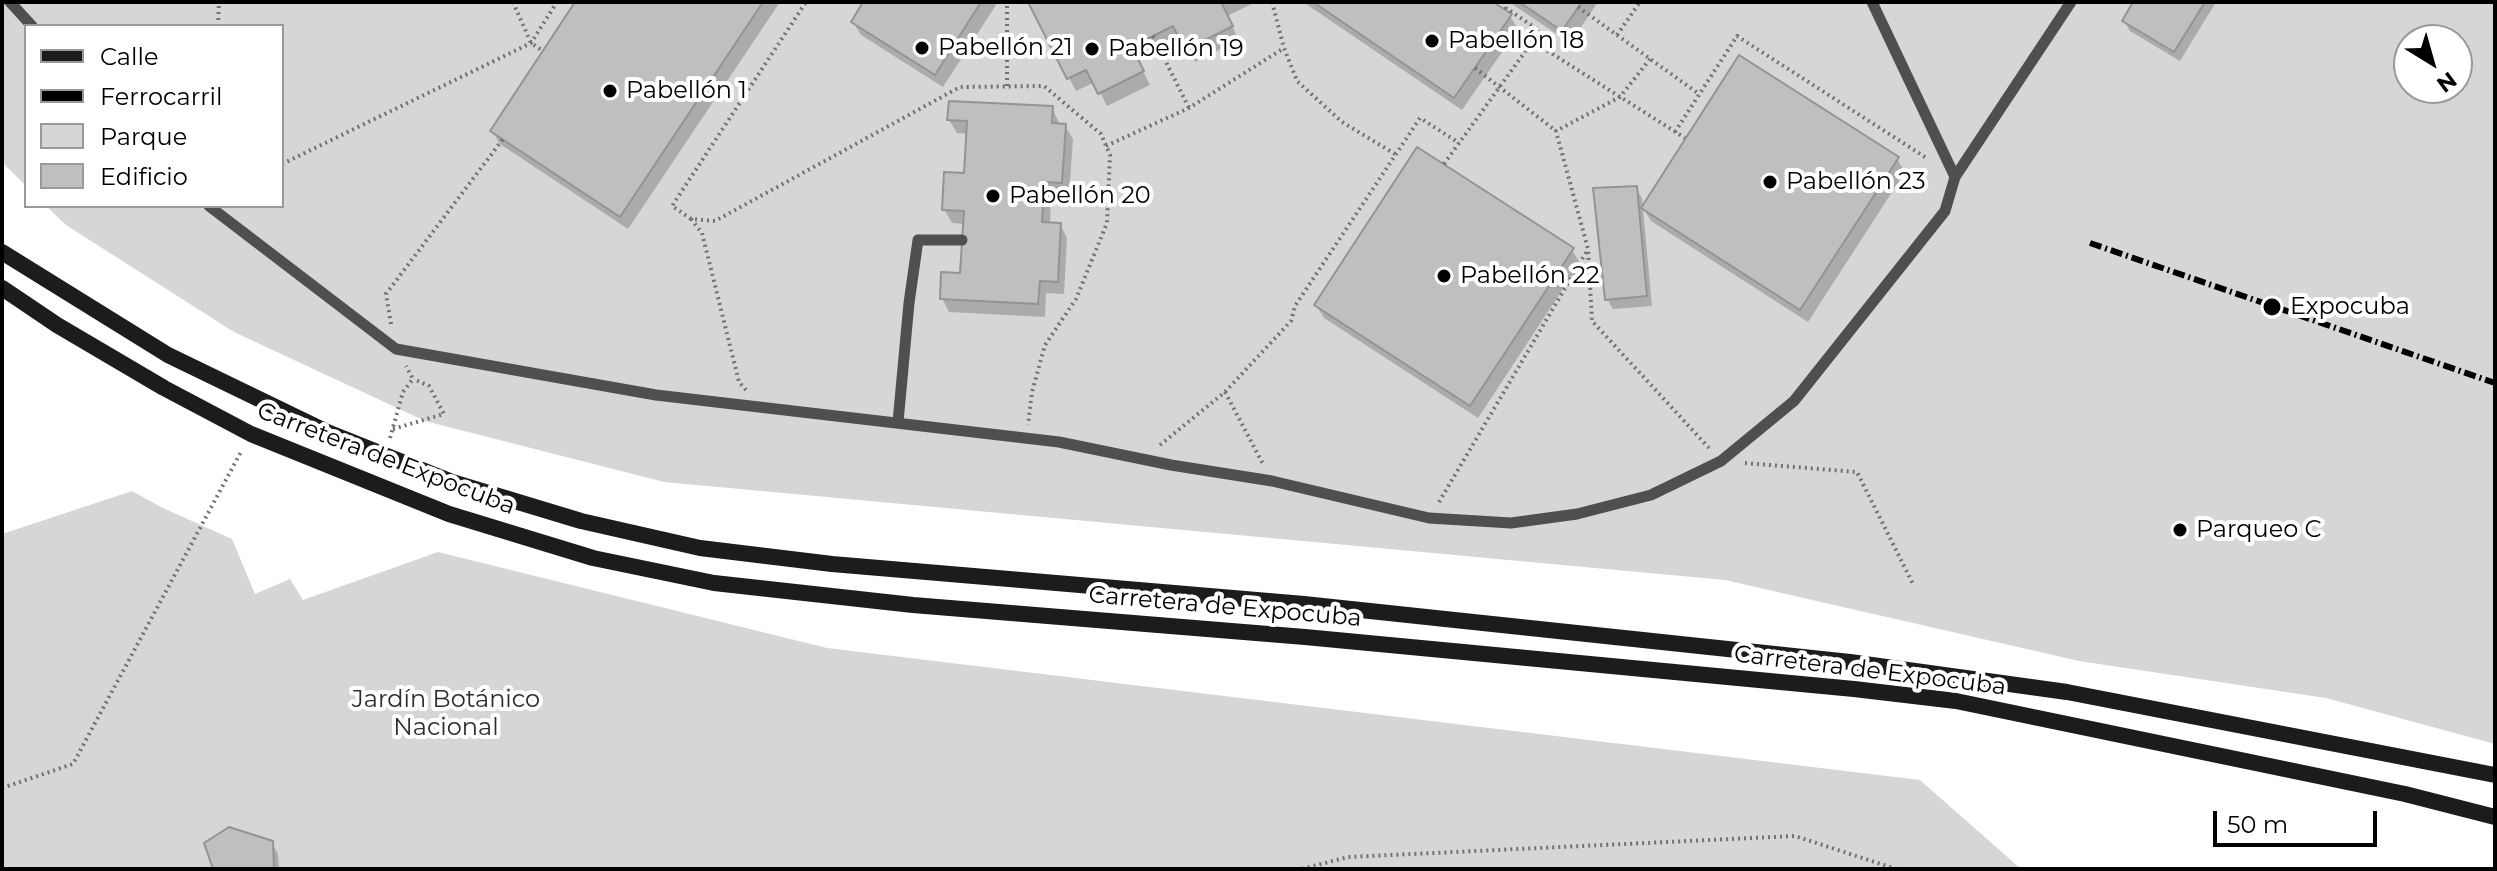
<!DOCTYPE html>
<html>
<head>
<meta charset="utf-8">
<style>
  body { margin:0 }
  #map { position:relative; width:2497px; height:871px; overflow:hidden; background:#fff; font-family:Montserrat,sans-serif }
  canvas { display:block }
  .frame { position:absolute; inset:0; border:4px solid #000; pointer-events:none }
  .legend { position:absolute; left:24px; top:24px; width:260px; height:184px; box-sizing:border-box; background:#fff; border:2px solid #999; margin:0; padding:10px 14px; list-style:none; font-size:24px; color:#000 }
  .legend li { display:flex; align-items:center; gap:16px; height:40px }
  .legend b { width:40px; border:2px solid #999 }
  .north { position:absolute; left:2393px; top:24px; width:80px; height:80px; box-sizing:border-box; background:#fff; border:2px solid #999; border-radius:50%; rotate:143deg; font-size:22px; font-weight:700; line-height:32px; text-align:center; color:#000 }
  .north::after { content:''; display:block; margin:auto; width:28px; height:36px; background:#000; clip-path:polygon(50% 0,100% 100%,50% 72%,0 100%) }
  .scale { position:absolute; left:2213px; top:811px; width:164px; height:36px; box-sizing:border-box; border:4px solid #000; border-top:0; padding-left:10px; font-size:24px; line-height:28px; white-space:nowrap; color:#000; -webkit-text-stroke:6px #fff; paint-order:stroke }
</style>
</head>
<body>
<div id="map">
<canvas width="2497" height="871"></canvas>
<div class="frame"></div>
<ul class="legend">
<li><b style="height:10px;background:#1c1c1c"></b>Calle</li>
<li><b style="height:10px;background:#000"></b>Ferrocarril</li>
<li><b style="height:22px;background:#d6d6d6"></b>Parque</li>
<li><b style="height:22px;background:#bfbfbf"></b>Edificio</li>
</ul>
<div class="north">N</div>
<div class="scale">50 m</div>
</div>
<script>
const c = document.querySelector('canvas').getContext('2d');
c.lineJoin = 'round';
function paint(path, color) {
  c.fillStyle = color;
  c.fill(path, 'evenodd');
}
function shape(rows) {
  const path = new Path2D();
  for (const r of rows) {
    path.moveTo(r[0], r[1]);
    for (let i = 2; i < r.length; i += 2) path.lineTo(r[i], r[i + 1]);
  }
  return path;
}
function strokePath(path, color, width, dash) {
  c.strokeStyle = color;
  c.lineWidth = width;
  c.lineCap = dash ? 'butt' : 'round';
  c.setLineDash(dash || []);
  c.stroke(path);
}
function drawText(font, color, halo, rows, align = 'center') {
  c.font = font + ' Montserrat,sans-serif';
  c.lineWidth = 8;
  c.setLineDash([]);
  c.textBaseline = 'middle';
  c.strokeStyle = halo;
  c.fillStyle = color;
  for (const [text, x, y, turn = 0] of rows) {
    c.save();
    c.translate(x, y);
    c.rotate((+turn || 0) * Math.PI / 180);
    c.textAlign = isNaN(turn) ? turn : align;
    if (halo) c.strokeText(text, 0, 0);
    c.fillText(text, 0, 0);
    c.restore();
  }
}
const green = shape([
  [2,2,2495,2,2495,744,2326,698,2079,661,1725,580,664,482,425,421,234,332,66,225,46,206,282,206,282,26,26,26,26,186,2,162],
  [2409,40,2457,40,2457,88,2409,88],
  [132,491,163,508,232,539,255,594,290,579,303,600,438,552,827,648,1920,780,2021,869,2,869,2,534]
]);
const shadow = shape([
  [578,2,780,2,628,229,500,144,492,131],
  [866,2,994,2,996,5,943,87,861,35,853,22],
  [1030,2,1251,2,1252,4,1227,16,1239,40,1195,62,1182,39,1138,61,1150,85,1107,106,1095,82,1076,91],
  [1303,2,1490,2,1510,16,1518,29,1462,110],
  [1509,2,1598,2,1570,43],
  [2136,2,2216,2,2180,61,2130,31,2124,21],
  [1052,108,1060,125,1065,126,1073,139,1069,196,1051,195,1050,224,1060,224,1067,238,1064,294,1046,293,1045,317,949,312,942,298,962,275,965,224,952,223,944,209,965,175,968,134,957,133,949,120],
  [1897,159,1905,172,1808,322,1651,221,1643,208],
  [1636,188,1642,198,1652,306,1613,309,1607,299],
  [1572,250,1580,263,1478,418,1324,318,1316,305],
  [272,843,278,854,279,869,215,869]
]);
const building = shape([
  [575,2,763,2,620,217,490,131,575,2],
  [863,2,981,2,935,75,851,22,863,2],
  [1028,2,1221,2,1233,26,1185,50,1173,26,1153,36,1132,47,1144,71,1098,94,1086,70,1067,79,1028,2],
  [1313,2,1493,2,1512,14,1454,98,1313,2],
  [1519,2,1582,2,1562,31,1519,2],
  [2133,2,2205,2,2174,52,2122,21,2133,2],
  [1739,55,1899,157,1800,310,1641,208,1739,55],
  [949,101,1053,106,1052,123,1066,124,1062,183,1045,182,1042,222,1061,223,1058,282,1040,281,1038,304,940,299,941,272,960,273,964,211,942,210,944,172,964,173,967,121,947,120,949,101],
  [1417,147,1574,248,1470,406,1314,305,1417,147],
  [1637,186,1647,296,1605,300,1593,188,1637,186],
  [229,827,273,841,274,869,213,869,204,843,229,827]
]);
const path = shape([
  [513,2,531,43,543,51],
  [1272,2,1284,48,1297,81,1342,122,1395,154],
  [1578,7,1699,94],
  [218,26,219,2],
  [1617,35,1640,2],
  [1153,36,1189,108],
  [1532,41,1685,138],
  [1650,59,1620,97,1556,131,1588,249,1592,321,1709,448],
  [1475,68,1556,131],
  [1007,86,1007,2],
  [1675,132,1737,36,1928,159],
  [1106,146,1189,108,1284,48],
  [282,164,531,43,557,2],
  [1444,164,1540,31,1506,8,1508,2],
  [691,219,672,206,806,2],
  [391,324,386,294,503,139],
  [746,390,739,382,702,233,691,219,715,221,960,87,1044,86,1101,134,1110,155,1107,223,1076,299,1045,345,1032,392,1028,425],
  [1225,392,1263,464],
  [393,429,444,414,429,386,414,379],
  [390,438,403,392,413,379,406,366],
  [1160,445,1225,392,1291,321,1295,306,1420,118,1459,143],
  [1745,463,1857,472,1914,586],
  [1439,502,1587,251],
  [2,788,73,764,242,450],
  [1302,869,1348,857,1795,836,1896,869]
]);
const service = shape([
  [10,2,32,26],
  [1872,2,1955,177],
  [209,206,396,349,656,395,1059,442,1171,465,1272,481,1429,518,1511,523,1577,514,1651,495,1721,461,1794,401,1945,211,1955,177,2071,2],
  [898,422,909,303,918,240,962,240]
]);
const secondary = shape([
  [2,252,168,355,327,432,452,482,581,521,700,548,832,564,1304,604,1850,662,2067,692,2495,775],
  [2,288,57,325,164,388,251,434,449,514,593,558,714,583,913,605,1305,637,1854,689,1956,701,2405,794,2495,817]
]);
const rail = shape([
  [2090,243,2495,383]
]);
const markers = [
  [1432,41,8,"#000"],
  [922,48,8,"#000"],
  [1092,49,8,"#000"],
  [610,91,8,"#000"],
  [1770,182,8,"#000"],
  [993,196,8,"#000"],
  [1444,276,8,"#000"],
  [2272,307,10,"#000"],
  [2180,530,8,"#000"]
];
const poiNames = [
  ["Pabellón 18",1448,41],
  ["Pabellón 21",938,48],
  ["Pabellón 19",1108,49],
  ["Pabellón 1",626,91],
  ["Pabellón 23",1786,182],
  ["Pabellón 20",1009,196],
  ["Pabellón 22",1460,276],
  ["Expocuba",2290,307],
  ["Parqueo C",2196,530]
];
const streetNames = [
  ["Carretera de Expocuba",386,459,21],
  ["Carretera de Expocuba",1225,607,5],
  ["Carretera de Expocuba",1870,671,7]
];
const parkNames = [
  ["Jardín Botánico",446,700],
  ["Nacional",446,728]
];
paint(green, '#d6d6d6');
paint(shadow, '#0003');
paint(building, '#bfbfbf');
strokePath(building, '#939393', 2);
strokePath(path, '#717171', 4, [2, 4]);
strokePath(service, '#4f4f4f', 11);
strokePath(secondary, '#1c1c1c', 16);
strokePath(rail, '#000', 6, [12, 4, 2, 4]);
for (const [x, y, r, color] of markers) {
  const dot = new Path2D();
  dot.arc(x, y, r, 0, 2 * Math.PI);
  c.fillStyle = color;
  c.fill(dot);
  strokePath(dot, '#fff', 3);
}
drawText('24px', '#000', '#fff', poiNames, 'left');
drawText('24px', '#000', '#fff', streetNames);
drawText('24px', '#2d2d2d', '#fff', parkNames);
</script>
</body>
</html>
